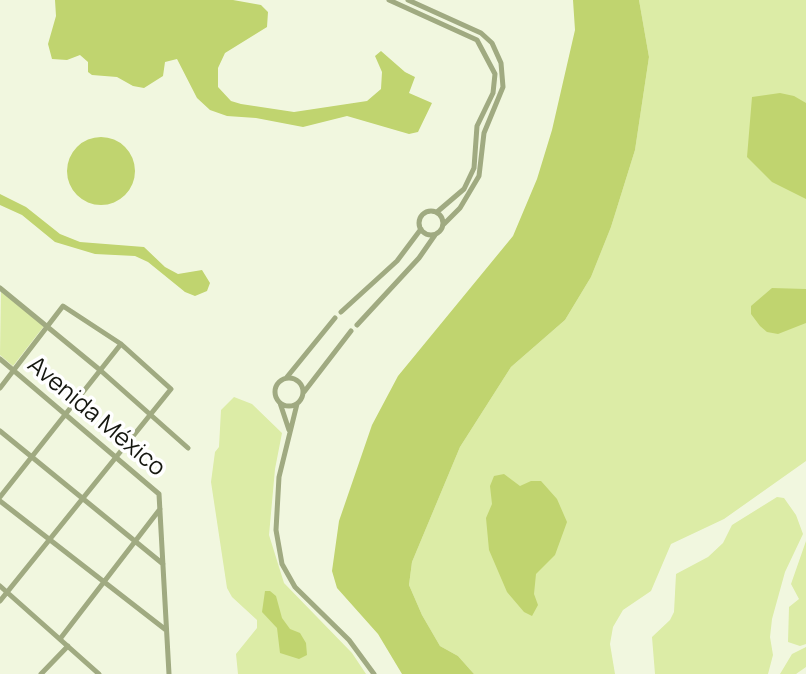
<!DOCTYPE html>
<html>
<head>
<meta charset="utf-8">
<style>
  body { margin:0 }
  canvas { display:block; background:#f1f7df }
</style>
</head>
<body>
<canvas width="806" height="674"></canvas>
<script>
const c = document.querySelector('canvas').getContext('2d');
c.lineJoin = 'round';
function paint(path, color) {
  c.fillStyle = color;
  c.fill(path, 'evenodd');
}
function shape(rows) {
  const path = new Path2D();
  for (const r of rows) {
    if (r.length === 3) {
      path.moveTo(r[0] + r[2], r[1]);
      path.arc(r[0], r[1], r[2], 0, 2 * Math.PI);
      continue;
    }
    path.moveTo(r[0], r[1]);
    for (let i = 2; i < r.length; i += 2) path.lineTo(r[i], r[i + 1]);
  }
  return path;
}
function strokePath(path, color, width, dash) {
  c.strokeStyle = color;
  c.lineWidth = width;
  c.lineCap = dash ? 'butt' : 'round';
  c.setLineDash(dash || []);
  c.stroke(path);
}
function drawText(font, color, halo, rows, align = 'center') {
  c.font = font + ' Manrope,sans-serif';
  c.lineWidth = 7;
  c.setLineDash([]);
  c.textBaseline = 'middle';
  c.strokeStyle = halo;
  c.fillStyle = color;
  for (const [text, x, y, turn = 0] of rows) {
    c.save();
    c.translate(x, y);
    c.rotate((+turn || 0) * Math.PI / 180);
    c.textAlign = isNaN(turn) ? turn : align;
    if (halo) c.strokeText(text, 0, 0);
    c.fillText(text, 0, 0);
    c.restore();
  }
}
const green = shape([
  [639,0,806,0,806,461,724,519,671,544,651,591,623,610,613,627,610,644,615,674,474,674,458,656,440,646,422,615,409,585,412,562,460,447,511,367,565,320,591,277,611,227,635,150,649,57],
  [1,291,44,326,13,366,0,355],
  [234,397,252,404,282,433,275,469,269,535,284,583,352,653,366,674,238,674,236,654,257,628,257,620,232,597,227,588,211,482,215,452,219,447,221,410],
  [777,497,784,498,796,515,803,534,785,572,772,619,770,637,773,655,768,674,655,674,652,637,670,620,674,612,676,574,708,557,723,543,732,525],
  [806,541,806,644,800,646,788,642,789,607,799,599,791,584],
  [806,647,806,667,796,674,780,674,792,654]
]);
const water = shape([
  [55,0,233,0,261,5,268,12,267,27,225,53,218,68,218,87,231,101,241,104,294,112,367,101,381,89,382,72,375,56,381,51,405,72,415,77,409,93,432,103,418,132,409,134,347,116,303,127,256,118,227,116,210,110,197,98,177,59,165,62,163,76,144,88,133,86,117,77,92,75,88,72,88,62,80,55,67,60,52,59,48,44,56,16],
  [573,0,639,0,649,57,635,150,611,227,591,277,565,320,511,367,460,447,412,562,409,585,422,615,440,646,458,656,474,674,402,674,378,634,337,588,332,571,339,521,372,425,398,376,513,236,537,179,552,130,575,30],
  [780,93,794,96,806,103,806,199,772,182,747,157,752,97],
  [101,171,34],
  [0,194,26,207,60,234,80,242,144,247,165,267,178,274,202,270,210,283,207,291,195,296,185,292,148,262,135,256,95,254,55,242,22,215,0,205],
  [772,288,806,289,806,323,778,334,767,332,760,326,751,314,751,306],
  [504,474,520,486,531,481,541,481,557,499,567,522,555,555,536,574,534,594,538,605,532,616,524,612,507,592,489,550,486,518,492,504,490,486,494,476],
  [265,591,270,591,276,596,282,618,290,629,300,633,306,643,307,655,299,659,280,653,277,628,262,612]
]);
const minor = shape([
  [389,0,477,40,495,74,493,93,477,126,474,168,464,189,437,212],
  [408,0,481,33,492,43,501,63,503,87,484,133,479,176,460,208,444,224],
  [431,223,12],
  [0,288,100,370,188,448],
  [341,312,397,261,421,229],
  [357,325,419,258,435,235],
  [0,359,159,494,169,674],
  [287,377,335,318],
  [289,392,14],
  [0,388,63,306,121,344,171,389,0,601],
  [304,392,351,331],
  [280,403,289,430],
  [297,404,279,477,276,530,282,564,295,587,349,640,374,674],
  [0,431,163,564],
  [0,497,121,344],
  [0,501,166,630],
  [0,586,99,674],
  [60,639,160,509],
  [41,674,68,646]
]);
const streetNames = [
  ["Avenida México",96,417,40]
];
paint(green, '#dceca6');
paint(water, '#c0d46f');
strokePath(minor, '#a0aa81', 5);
drawText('24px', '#15170f', '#fff', streetNames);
</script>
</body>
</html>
